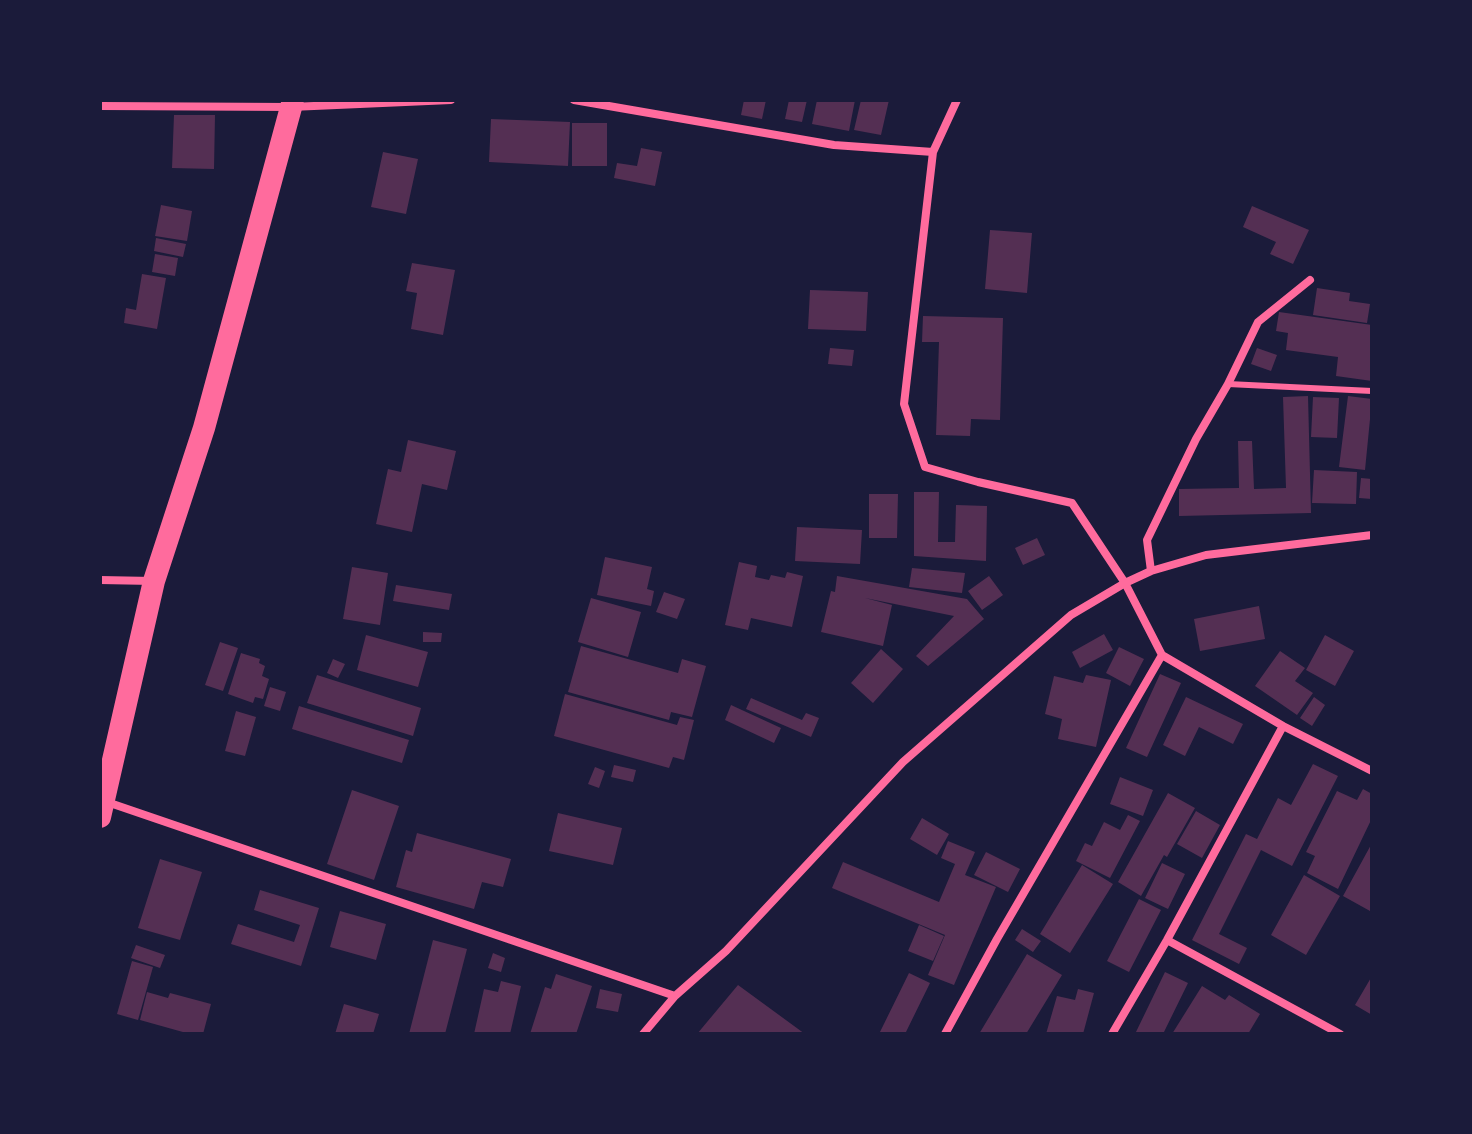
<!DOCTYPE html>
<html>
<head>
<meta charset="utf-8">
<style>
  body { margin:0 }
  #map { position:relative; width:1472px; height:1134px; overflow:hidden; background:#1b1b3a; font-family:Karla,sans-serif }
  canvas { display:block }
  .frame { position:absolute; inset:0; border:102px solid #1b1b3a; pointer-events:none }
</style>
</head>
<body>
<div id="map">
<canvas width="1472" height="1134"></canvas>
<div class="frame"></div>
</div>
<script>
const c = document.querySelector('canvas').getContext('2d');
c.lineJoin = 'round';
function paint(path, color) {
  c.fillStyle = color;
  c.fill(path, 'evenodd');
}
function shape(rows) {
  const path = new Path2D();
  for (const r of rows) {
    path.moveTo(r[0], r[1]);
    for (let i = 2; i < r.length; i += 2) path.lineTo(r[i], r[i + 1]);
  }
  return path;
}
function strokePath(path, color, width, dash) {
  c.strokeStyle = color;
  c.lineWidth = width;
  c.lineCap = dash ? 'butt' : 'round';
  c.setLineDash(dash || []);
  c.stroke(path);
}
const building = shape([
  [744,100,766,100,762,119,741,115],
  [789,100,807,100,802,122,785,119],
  [817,100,855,100,849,131,812,124],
  [861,100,889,100,881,135,854,130],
  [174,115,215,115,214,169,172,168],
  [491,119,570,122,568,166,489,162],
  [572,123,607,123,607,166,572,166],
  [641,148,662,152,655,186,614,178,617,163,637,166],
  [383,152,418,159,406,214,371,207],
  [161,205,192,211,187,241,155,236],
  [1252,206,1309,230,1293,264,1270,254,1276,242,1243,227],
  [990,230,1032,233,1027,293,985,289],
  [156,238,186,244,183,257,154,251],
  [155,254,178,258,175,276,152,272],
  [412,263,455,270,443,335,411,329,417,293,406,291],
  [142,274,166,278,157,329,124,323,126,308,136,310],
  [1317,288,1350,293,1349,301,1370,304,1367,323,1313,315],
  [810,290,868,292,866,331,808,329],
  [1279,312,1372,325,1372,381,1336,376,1338,357,1286,350,1288,333,1276,331],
  [923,316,1003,318,1000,420,971,419,970,436,936,435,939,342,922,342],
  [830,348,854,350,852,366,828,364],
  [1257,348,1277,355,1271,371,1251,364],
  [1308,396,1311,513,1179,516,1179,489,1239,488,1238,441,1252,441,1254,489,1286,488,1283,397],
  [1348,396,1372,399,1365,470,1339,467],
  [1313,397,1339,398,1337,438,1311,437],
  [408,440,456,451,447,490,422,484,412,532,376,524,388,469,401,472],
  [1314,470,1357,472,1356,504,1312,503],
  [1361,478,1372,479,1372,499,1359,498],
  [914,492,939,492,938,542,955,542,956,505,987,506,986,561,914,556],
  [869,494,898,494,897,538,869,538],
  [797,527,862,530,860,564,795,561],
  [1037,538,1045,555,1023,565,1015,548],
  [605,557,652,567,647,589,654,591,651,606,597,595],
  [739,562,757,566,755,577,769,580,771,575,785,578,787,572,803,576,792,627,751,618,748,630,725,625],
  [352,567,388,573,380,625,343,619],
  [912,568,965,573,962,593,909,587],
  [837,576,967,599,984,619,928,666,916,656,954,616,865,598,892,605,883,646,821,632,831,591,835,592],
  [989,576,1003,595,982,610,968,591],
  [396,585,452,594,449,610,393,601],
  [664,592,685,599,677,619,656,612],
  [591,598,641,612,628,657,578,642],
  [1259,606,1265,639,1200,651,1194,619],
  [423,632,442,633,441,642,423,642],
  [1104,634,1113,650,1080,668,1072,652],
  [366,635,428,652,418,687,357,670],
  [1325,635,1354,651,1335,686,1306,670],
  [220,642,238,648,223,691,205,685],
  [581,646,678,673,682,659,706,666,692,717,671,712,669,720,568,692],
  [1119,647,1144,659,1130,686,1106,673],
  [881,649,903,669,873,703,851,683],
  [1280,651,1305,668,1295,681,1313,693,1297,715,1255,686],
  [241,653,260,659,259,663,265,666,262,676,269,679,263,699,255,697,253,703,228,694],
  [333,659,345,664,338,678,327,673],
  [1160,674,1181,683,1147,757,1126,748],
  [317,675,421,708,413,736,307,703],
  [1086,675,1111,680,1096,747,1058,739,1062,719,1045,714,1054,676,1083,683],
  [270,687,286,692,280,711,264,706],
  [565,694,677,725,680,717,694,720,684,760,673,757,669,768,554,736],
  [1186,697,1243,724,1233,744,1199,727,1185,756,1163,745],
  [1314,697,1325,705,1312,726,1300,718],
  [751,698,802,720,806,713,819,718,811,737,746,709],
  [731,705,781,728,774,743,725,720],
  [299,706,409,740,402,763,292,729],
  [236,711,256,717,245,756,225,751],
  [1313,764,1338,776,1292,866,1261,850,1219,934,1247,948,1239,964,1192,940,1246,834,1257,839,1278,798,1291,805],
  [614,765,636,770,633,782,611,777],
  [595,767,605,771,599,788,588,784],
  [1120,777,1153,790,1143,816,1110,804],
  [1363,789,1372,794,1372,818,1338,889,1307,873,1315,856,1306,852,1337,791,1357,800],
  [352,790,399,806,374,880,327,864],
  [1168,793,1195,808,1167,857,1164,855,1141,896,1118,882],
  [1196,811,1220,825,1202,858,1177,844],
  [558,813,622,828,613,865,549,851],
  [1128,815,1140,821,1110,878,1076,861,1085,843,1092,846,1104,822,1120,830],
  [922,818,949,834,937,855,910,839],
  [417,833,511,859,503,887,482,882,474,909,396,887,406,850,412,852],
  [948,841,975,852,965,875,996,887,954,985,928,975,945,935,832,888,843,862,939,902,955,864,941,858],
  [1372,843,1372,907,1370,911,1343,896],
  [986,852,1020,869,1008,892,974,875],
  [160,859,202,872,180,940,138,928],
  [1162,863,1185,874,1168,909,1145,898],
  [1082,865,1113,884,1070,953,1040,934],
  [1304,875,1340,896,1306,955,1271,935],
  [260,890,319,908,301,966,231,944,238,924,294,942,300,925,254,910],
  [1139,899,1161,910,1129,972,1107,961],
  [340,911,386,924,376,960,330,947],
  [919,925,944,936,933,961,908,951],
  [1022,929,1041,941,1033,952,1015,940],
  [433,940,467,949,445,1034,409,1034],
  [136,945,165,955,160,968,131,958],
  [493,953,505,958,501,972,488,968],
  [1027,954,1062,975,1026,1034,979,1034],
  [132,961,153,967,138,1020,117,1014],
  [1165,972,1188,983,1163,1034,1135,1034],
  [909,973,930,983,905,1034,879,1034],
  [556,974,592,986,576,1034,530,1034,545,987,551,989],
  [1372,976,1372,1015,1355,1005],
  [501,981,521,986,510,1034,474,1034,484,989,498,992],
  [738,985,805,1034,697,1034],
  [1202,986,1225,1000,1229,995,1260,1014,1248,1034,1172,1034],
  [600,989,622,994,618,1012,596,1008],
  [1078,989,1094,993,1083,1034,1046,1034,1057,996,1075,1000],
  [147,992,168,998,170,993,211,1004,203,1034,190,1034,140,1020],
  [344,1004,379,1014,373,1034,335,1034]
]);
const service = shape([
  [1228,384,1372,391]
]);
const minor = shape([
  [574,100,834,145,933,152,957,100],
  [100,106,291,107,451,100],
  [933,152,904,404,925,467,978,482,1072,503,1125,583,1162,655],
  [1151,571,1147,540,1196,439,1228,384,1258,322,1310,280],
  [100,580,153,581],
  [104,801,675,996],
  [1167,940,1340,1034],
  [643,1034,675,996,726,951,903,762,1071,615,1125,583,1151,571,1206,555,1372,535],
  [945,1034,997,939,1162,655,1283,726,1372,771],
  [1112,1034,1167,940,1283,726]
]);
const trunk = shape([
  [100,817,154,581,204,428,293,100]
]);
paint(building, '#542f53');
strokePath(service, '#ff6b9d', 6);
strokePath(minor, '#ff6b9d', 8);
strokePath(trunk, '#ff6b9d', 22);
</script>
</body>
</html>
